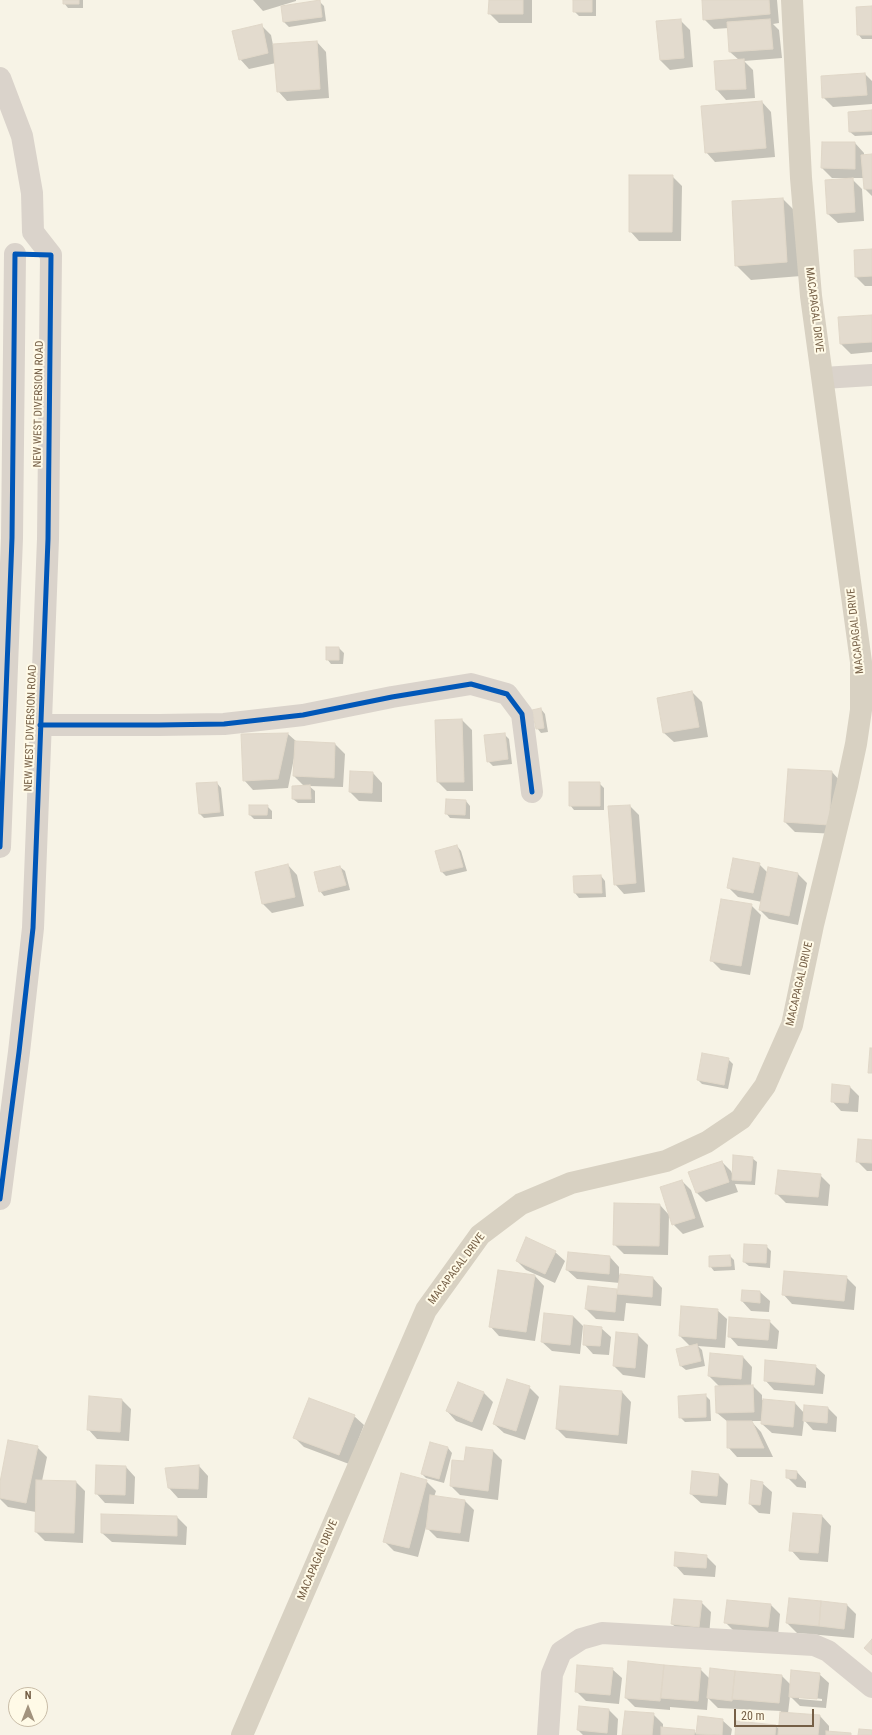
<!DOCTYPE html>
<html>
<head>
<meta charset="utf-8">
<style>
  body { margin:0 }
  #map { position:relative; width:872px; height:1735px; overflow:hidden; background:#f7f3e6; font-family:"Roboto Condensed",sans-serif }
  canvas { display:block }
  .north { position:absolute; left:8px; top:1687px; width:40px; height:40px; box-sizing:border-box; background:#fffae7; border:1px solid #c8bca7; border-radius:50%; rotate:0deg; font-size:11px; font-weight:700; line-height:16px; text-align:center; color:#755f46 }
  .north::after { content:''; display:block; margin:auto; width:14px; height:18px; background:#a2937e; clip-path:polygon(50% 0,100% 100%,50% 72%,0 100%) }
  .scale { position:absolute; left:734px; top:1709px; width:80px; height:18px; box-sizing:border-box; border:2px solid #755f46; border-top:0; padding-left:5px; font-size:12px; line-height:14px; white-space:nowrap; color:#755f46; -webkit-text-stroke:3px #fffae7; paint-order:stroke }
</style>
</head>
<body>
<div id="map">
<canvas width="872" height="1735"></canvas>
<div class="north">N</div>
<div class="scale">20 m</div>
</div>
<script>
const c = document.querySelector('canvas').getContext('2d');
c.lineJoin = 'round';
function paint(path, color) {
  c.fillStyle = color;
  c.fill(path, 'evenodd');
}
function shape(rows) {
  const path = new Path2D();
  for (const r of rows) {
    path.moveTo(r[0], r[1]);
    for (let i = 2; i < r.length; i += 2) path.lineTo(r[i], r[i + 1]);
  }
  return path;
}
function strokePath(path, color, width, dash) {
  c.strokeStyle = color;
  c.lineWidth = width;
  c.lineCap = dash ? 'butt' : 'round';
  c.setLineDash(dash || []);
  c.stroke(path);
}
function drawText(font, color, halo, rows, align = 'center') {
  c.font = font + ' "Roboto Condensed",sans-serif';
  c.lineWidth = 4;
  c.setLineDash([]);
  c.textBaseline = 'middle';
  c.strokeStyle = halo;
  c.fillStyle = color;
  for (const [text, x, y, turn = 0] of rows) {
    c.save();
    c.translate(x, y);
    c.rotate((+turn || 0) * Math.PI / 180);
    c.textAlign = isNaN(turn) ? turn : align;
    if (halo) c.strokeText(text, 0, 0);
    c.fillText(text, 0, 0);
    c.restore();
  }
}
const shadow = shape([
  [64,0,83,0,83,8,68,8,64,3],
  [253,0,296,0,296,1,263,11],
  [490,0,532,0,532,23,499,23,489,13],
  [574,0,596,0,596,16,579,16,574,11],
  [703,0,777,0,779,23,773,24,779,30,782,58,744,61,753,70,755,98,726,100,717,90,739,60,730,52,729,28,714,29,704,19],
  [319,1,324,6,326,21,289,27,284,22,282,7],
  [872,7,872,39,862,39,858,34],
  [680,20,690,30,693,67,670,70,660,60,658,22],
  [261,25,271,35,273,45,317,42,326,52,329,98,287,101,278,91,276,63,249,69,240,59],
  [865,74,872,81,872,104,833,107,823,97],
  [762,102,771,112,775,157,715,162,706,152],
  [872,111,872,135,855,136,850,132],
  [822,143,855,143,864,153,864,156,872,155,872,196,865,189,864,178,851,178,862,189,864,221,838,223,828,214,850,178,832,178,822,168],
  [672,176,682,186,681,241,639,241,630,231],
  [783,199,797,213,801,276,751,280,736,265],
  [872,250,872,286,865,286,856,277],
  [872,316,872,352,851,354,841,344,839,318],
  [327,648,339,648,344,653,343,664,331,664,327,659],
  [692,692,702,702,708,737,674,742,664,733,658,698],
  [541,709,545,714,548,732,541,733,537,728],
  [462,720,472,730,473,791,447,791,438,782],
  [288,734,297,742,335,744,345,754,343,787,309,786,315,791,315,803,298,803,293,799,305,787,294,776,295,758,294,758,288,788,253,790,244,780],
  [504,734,509,739,512,764,493,766,488,761],
  [789,770,832,772,841,782,838,834,795,832,785,822],
  [373,773,382,783,382,802,359,801,350,792],
  [217,783,221,788,224,816,204,818,199,813],
  [599,783,604,788,604,810,574,810,570,805],
  [466,801,470,806,470,819,450,818,446,813],
  [267,806,272,811,272,819,254,819,250,815],
  [630,806,639,815,645,892,624,894,615,884],
  [457,846,461,851,467,871,446,876,442,872],
  [759,864,768,873,798,874,807,883,798,925,769,919,760,910,762,902,738,897,728,887],
  [288,865,297,875,304,906,272,913,263,904],
  [340,867,345,871,350,890,324,896,320,891],
  [601,876,605,881,606,897,579,898,575,893,574,877],
  [751,905,761,915,750,975,721,970,712,961],
  [728,1059,733,1064,728,1089,702,1084,698,1080],
  [850,1087,859,1096,858,1112,841,1111,832,1101],
  [872,1141,872,1171,867,1171,857,1161],
  [752,1158,757,1162,755,1185,735,1184,738,1192,706,1202,697,1193,690,1173,722,1162,731,1171,733,1176],
  [820,1175,830,1185,828,1206,786,1203,776,1193],
  [682,1181,691,1190,704,1227,683,1234,673,1224],
  [660,1205,669,1215,668,1255,624,1254,614,1244],
  [766,1246,771,1251,770,1268,749,1266,744,1262],
  [555,1252,565,1261,555,1283,526,1270,517,1261],
  [730,1256,734,1260,735,1270,714,1271,710,1266],
  [610,1257,619,1267,619,1275,653,1278,662,1288,661,1306,626,1303,624,1321,596,1319,586,1309,588,1288,619,1290,620,1283,577,1279,567,1270],
  [535,1276,544,1286,535,1341,499,1336,490,1326],
  [846,1277,856,1287,854,1310,792,1304,783,1294],
  [743,1291,760,1292,770,1301,769,1312,751,1311,742,1301],
  [717,1310,727,1319,725,1348,698,1346,702,1350,705,1366,686,1370,681,1366,677,1350,691,1347,680,1336],
  [545,1314,573,1316,583,1326,580,1354,552,1351,542,1342],
  [769,1321,779,1331,777,1349,738,1346,729,1336],
  [601,1328,611,1337,609,1355,593,1354,584,1344],
  [617,1333,638,1335,648,1345,645,1378,623,1375,614,1366],
  [711,1354,743,1357,752,1367,751,1386,753,1386,762,1395,762,1400,795,1403,804,1413,828,1408,837,1417,836,1432,813,1430,804,1420,802,1436,772,1433,762,1424,762,1421,751,1421,761,1432,773,1457,737,1457,728,1447,728,1422,717,1413,720,1387,709,1376],
  [815,1366,825,1375,823,1394,774,1390,765,1380],
  [458,1383,484,1393,493,1402,482,1431,456,1421,447,1411],
  [529,1387,539,1397,525,1440,504,1433,494,1424],
  [622,1392,631,1402,627,1444,566,1438,557,1429],
  [705,1395,710,1400,711,1421,685,1422,680,1417],
  [122,1400,131,1409,129,1441,97,1439,88,1429],
  [354,1416,364,1425,349,1464,304,1447,295,1438],
  [431,1443,448,1448,452,1453,444,1483,426,1478,422,1474],
  [37,1447,47,1457,42,1481,76,1482,85,1491,83,1543,45,1541,36,1532,36,1512,8,1507,0,1499,0,1488],
  [493,1451,502,1460,498,1500,460,1495,451,1486],
  [199,1466,208,1476,207,1498,178,1498,169,1488],
  [126,1467,135,1477,134,1504,105,1503,96,1493],
  [787,1471,797,1472,806,1482,806,1488,797,1487,787,1477],
  [719,1475,728,1484,726,1505,701,1503,691,1494],
  [426,1481,436,1491,434,1497,465,1501,474,1510,469,1542,437,1538,426,1527,418,1557,394,1551,384,1541],
  [762,1483,772,1492,770,1514,759,1513,750,1504],
  [822,1516,831,1526,828,1562,800,1560,791,1550],
  [177,1517,187,1527,186,1545,112,1542,102,1533],
  [706,1556,716,1566,715,1577,684,1575,675,1565],
  [701,1602,711,1612,709,1636,682,1633,672,1624],
  [770,1604,780,1614,778,1636,735,1632,726,1623],
  [846,1604,856,1614,854,1638,797,1633,787,1623],
  [629,1662,700,1669,710,1679,782,1676,791,1685,819,1674,829,1683,826,1708,800,1706,790,1696,788,1713,820,1716,829,1726,829,1732,852,1735,736,1735,776,1726,780,1730,781,1711,718,1708,708,1698,707,1710,670,1707,670,1710,635,1707,626,1698],
  [799,1696,822,1699,822,1701,799,1699],
  [612,1669,622,1678,619,1704,586,1701,576,1691],
  [609,1710,618,1719,617,1735,583,1735,578,1730],
  [653,1714,663,1724,663,1728,694,1731,697,1734,722,1720,732,1729,731,1735,623,1735]
]);
const building = shape([
  [63,0,79,0,79,4,63,4,63,0],
  [320,0,322,17,283,22,281,6,320,0],
  [489,0,523,0,523,14,488,14,489,0],
  [573,0,592,0,592,12,573,12,573,0],
  [702,0,769,0,770,14,703,20,702,0],
  [872,6,872,35,857,35,856,7,872,6],
  [681,19,684,58,660,60,656,21,681,19],
  [770,19,773,49,729,52,727,22,770,19],
  [262,24,268,53,239,60,232,31,262,24],
  [317,41,320,89,277,92,273,44,317,41],
  [744,59,746,89,716,90,714,61,744,59],
  [865,73,867,95,822,98,821,76,865,73],
  [762,101,766,148,705,153,701,106,762,101],
  [872,110,872,131,849,132,848,112,872,110],
  [822,142,855,142,855,169,821,168,822,142],
  [872,154,872,189,864,189,861,155,872,154],
  [629,175,673,175,672,232,629,232,629,175],
  [853,178,855,212,827,214,825,180,853,178],
  [783,198,787,262,735,266,732,201,783,198],
  [872,249,872,276,855,277,854,250,872,249],
  [872,315,872,342,840,344,838,317,872,315],
  [326,647,339,647,339,660,326,660,326,647],
  [692,691,699,727,663,733,657,698,692,691],
  [541,708,544,728,536,729,532,710,541,708],
  [462,719,464,782,437,782,435,720,462,719],
  [288,733,278,779,243,781,241,734,288,733],
  [505,733,508,759,487,762,484,735,505,733],
  [295,741,335,743,334,778,293,776,295,741],
  [788,769,832,771,829,825,784,822,788,769],
  [350,771,373,772,372,793,349,792,350,771],
  [217,782,220,812,199,814,196,783,217,782],
  [569,782,600,782,600,806,569,806,569,782],
  [310,785,311,799,292,799,292,786,310,785],
  [446,799,466,800,465,815,445,814,446,799],
  [249,805,268,805,267,815,249,815,249,805],
  [630,805,636,883,614,885,608,806,630,805],
  [457,845,463,867,441,872,435,851,457,845],
  [733,858,760,863,753,893,727,888,733,858],
  [288,864,295,897,262,904,255,872,288,864],
  [340,866,346,885,319,892,314,872,340,866],
  [768,867,798,873,789,916,759,910,768,867],
  [601,875,602,893,574,893,573,876,601,875],
  [721,899,752,904,741,966,710,961,721,899],
  [870,1048,872,1048,872,1073,868,1073,870,1048],
  [702,1053,729,1058,724,1085,697,1080,702,1053],
  [832,1084,850,1086,848,1103,831,1102,832,1084],
  [858,1139,872,1140,872,1163,856,1162,858,1139],
  [733,1155,753,1157,751,1181,732,1180,733,1155],
  [722,1161,729,1182,696,1193,688,1172,722,1161],
  [778,1170,821,1174,818,1197,775,1194,778,1170],
  [682,1180,695,1218,672,1225,660,1187,682,1180],
  [614,1203,660,1204,659,1246,613,1245,614,1203],
  [526,1237,556,1251,545,1274,516,1261,526,1237],
  [744,1244,767,1245,766,1263,743,1262,744,1244],
  [568,1252,610,1256,609,1274,566,1270,568,1252],
  [730,1255,731,1266,709,1267,709,1256,730,1255],
  [498,1270,535,1275,526,1332,489,1327,498,1270],
  [784,1271,847,1276,844,1301,782,1295,784,1271],
  [620,1274,653,1277,652,1297,617,1294,620,1274],
  [588,1286,617,1289,615,1312,585,1309,588,1286],
  [742,1290,760,1291,760,1303,741,1301,742,1290],
  [681,1306,718,1309,716,1339,679,1336,681,1306],
  [544,1313,573,1316,570,1345,541,1342,544,1313],
  [729,1317,770,1320,768,1340,728,1337,729,1317],
  [584,1325,602,1327,600,1346,583,1345,584,1325],
  [616,1332,638,1334,635,1368,613,1366,616,1332],
  [697,1344,701,1361,680,1366,676,1349,697,1344],
  [710,1353,743,1356,741,1379,708,1376,710,1353],
  [765,1360,816,1365,814,1385,764,1381,765,1360],
  [507,1379,530,1386,516,1431,493,1424,507,1379],
  [458,1382,484,1392,472,1422,446,1411,458,1382],
  [753,1385,754,1412,716,1413,715,1386,753,1385],
  [560,1386,622,1391,618,1435,556,1429,560,1386],
  [706,1394,706,1417,679,1418,678,1396,706,1394],
  [89,1396,122,1399,120,1432,87,1430,89,1396],
  [309,1398,355,1415,339,1455,293,1438,309,1398],
  [763,1399,795,1402,793,1427,761,1424,763,1399],
  [804,1405,828,1407,827,1423,803,1421,804,1405],
  [727,1421,752,1421,764,1448,727,1448,727,1421],
  [8,1440,38,1446,26,1503,0,1498,0,1482,8,1440],
  [430,1442,448,1447,439,1479,421,1474,430,1442],
  [466,1447,493,1450,488,1491,450,1486,452,1460,464,1461,466,1447],
  [96,1465,126,1466,125,1495,95,1494,96,1465],
  [199,1465,198,1489,168,1488,165,1468,199,1465],
  [786,1470,797,1471,796,1479,786,1478,786,1470],
  [692,1471,719,1474,717,1496,690,1494,692,1471],
  [401,1473,427,1480,409,1548,383,1542,401,1473],
  [36,1480,76,1481,74,1533,35,1532,36,1480],
  [751,1480,763,1482,760,1505,749,1504,751,1480],
  [430,1495,465,1500,460,1533,426,1529,430,1495],
  [793,1513,822,1515,818,1553,789,1551,793,1513],
  [101,1514,177,1516,177,1536,101,1533,101,1514],
  [675,1552,707,1555,706,1568,674,1566,675,1552],
  [789,1598,821,1601,819,1626,786,1623,789,1598],
  [674,1599,702,1601,699,1627,671,1624,674,1599],
  [727,1600,771,1604,768,1627,724,1623,727,1600],
  [821,1601,847,1604,844,1629,819,1626,821,1601],
  [872,1639,872,1655,864,1648,872,1639],
  [628,1661,664,1665,660,1701,625,1698,628,1661],
  [577,1665,613,1668,610,1695,575,1692,577,1665],
  [664,1665,701,1668,698,1701,661,1698,664,1665],
  [710,1668,735,1671,732,1701,707,1698,710,1668],
  [791,1670,820,1673,817,1699,789,1697,791,1670],
  [735,1671,782,1675,779,1703,732,1699,735,1671],
  [579,1706,609,1709,607,1733,577,1730,579,1706],
  [625,1711,654,1713,652,1735,622,1735,625,1711],
  [780,1712,820,1715,818,1735,778,1735,780,1712],
  [698,1716,723,1719,722,1735,696,1734,698,1716],
  [736,1721,776,1725,775,1735,735,1735,736,1721],
  [661,1727,695,1730,694,1735,661,1735,661,1727],
  [859,1729,872,1730,872,1735,858,1735,859,1729],
  [826,1731,851,1733,851,1735,826,1735,826,1731]
]);
const minor = shape([
  [0,78,22,136,32,193,33,232,51,255],
  [823,378,872,375],
  [40,725,159,725,224,724,303,715,392,697,471,684,507,694,522,714,532,792],
  [0,847,12,538,15,254],
  [0,1199,19,1052,33,928,48,539,51,255],
  [548,1735,552,1674,561,1652,581,1639,602,1633,814,1645,828,1651,872,1687]
]);
const major = shape([
  [242,1735,426,1310,480,1235,521,1204,571,1183,666,1161,707,1142,741,1119,765,1086,792,1025,813,925,847,786,856,744,861,710,861,662,811,296,801,178,792,0]
]);
const cycleway = shape([
  [40,725,159,725,224,724,303,715,392,697,471,684,507,694,522,714,532,792],
  [0,847,12,538,15,254,51,255,48,539,33,928,19,1052,0,1199]
]);
const streetNames = [
  ["MACAPAGAL DRIVE",814,310,83],
  ["NEW WEST DIVERSION ROAD",39,404,-89],
  ["MACAPAGAL DRIVE",856,631,-96],
  ["NEW WEST DIVERSION ROAD",31,728,-88],
  ["MACAPAGAL DRIVE",800,984,-77],
  ["MACAPAGAL DRIVE",457,1269,-53],
  ["MACAPAGAL DRIVE",318,1560,-67]
];
paint(shadow, '#0003');
paint(building, '#e3dbce');
strokePath(building, '#e0d7c8', 1);
strokePath(minor, '#dad3cb', 22);
strokePath(major, '#d8d1c2', 22);
strokePath(cycleway, '#0057b8', 5);
drawText('11px', '#755f46', '#fffae7', streetNames);
</script>
</body>
</html>
